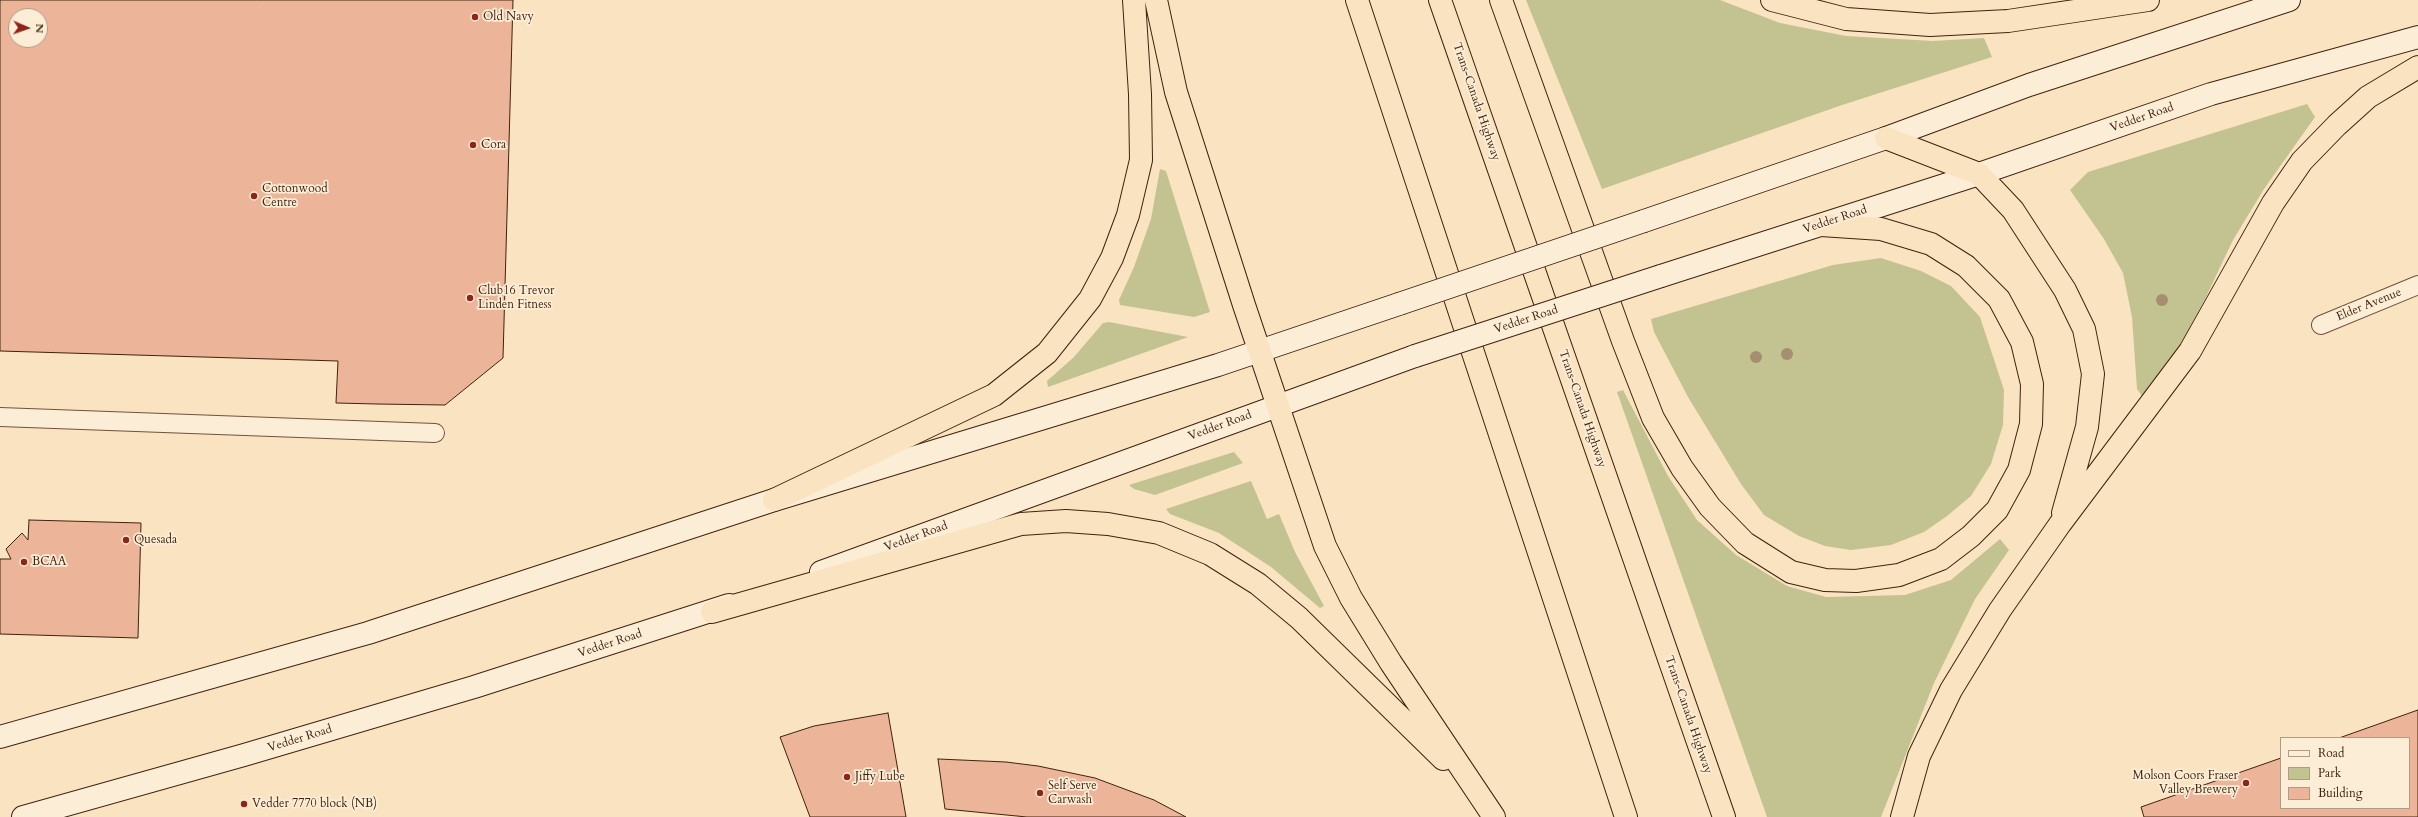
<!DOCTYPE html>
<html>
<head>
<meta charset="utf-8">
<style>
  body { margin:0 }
  #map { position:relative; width:2418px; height:817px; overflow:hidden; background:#fae3c1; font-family:Cardo,serif }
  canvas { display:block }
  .legend { position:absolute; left:2280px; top:737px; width:130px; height:72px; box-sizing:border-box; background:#fcedd7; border:1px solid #b09c86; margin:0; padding:5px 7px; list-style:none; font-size:12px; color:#3f230d }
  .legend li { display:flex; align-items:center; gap:8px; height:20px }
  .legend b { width:20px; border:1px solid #b09c86 }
  .north { position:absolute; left:8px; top:8px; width:40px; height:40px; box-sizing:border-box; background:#fcedd7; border:1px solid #b09c86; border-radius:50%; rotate:92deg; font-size:11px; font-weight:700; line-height:16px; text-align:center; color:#3f230d }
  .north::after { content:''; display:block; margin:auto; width:14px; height:18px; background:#8f2418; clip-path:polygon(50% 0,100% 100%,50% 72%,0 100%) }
</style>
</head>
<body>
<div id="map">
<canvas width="2418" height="817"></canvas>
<ul class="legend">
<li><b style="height:5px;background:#fcedd7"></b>Road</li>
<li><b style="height:11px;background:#c2c390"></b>Park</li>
<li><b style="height:11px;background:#ecb499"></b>Building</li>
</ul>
<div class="north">N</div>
</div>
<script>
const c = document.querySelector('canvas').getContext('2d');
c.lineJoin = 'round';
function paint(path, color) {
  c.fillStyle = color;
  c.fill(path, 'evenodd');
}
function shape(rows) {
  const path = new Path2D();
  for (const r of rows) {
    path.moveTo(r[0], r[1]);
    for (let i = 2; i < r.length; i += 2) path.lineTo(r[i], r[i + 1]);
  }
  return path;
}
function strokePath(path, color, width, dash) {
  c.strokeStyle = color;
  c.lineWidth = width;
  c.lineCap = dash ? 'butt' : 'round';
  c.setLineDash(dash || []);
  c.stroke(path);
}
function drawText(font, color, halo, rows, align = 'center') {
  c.font = font + ' Cardo,serif';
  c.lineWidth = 3.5;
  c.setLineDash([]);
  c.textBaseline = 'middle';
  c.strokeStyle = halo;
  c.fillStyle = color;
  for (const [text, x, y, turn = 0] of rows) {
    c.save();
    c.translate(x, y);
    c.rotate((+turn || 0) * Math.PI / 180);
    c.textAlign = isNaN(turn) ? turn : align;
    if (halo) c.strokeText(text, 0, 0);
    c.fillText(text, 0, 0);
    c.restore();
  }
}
const green = shape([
  [1526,0,1720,0,1780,23,1846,36,1933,41,1984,38,1992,57,1842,105,1602,189],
  [2307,104,2315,117,2264,189,2233,240,2205,299,2180,345,2142,396,2137,389,2132,317,2123,273,2104,239,2070,190,2088,172],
  [1160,169,1166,171,1210,312,1194,317,1120,305,1119,300,1134,267,1151,219],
  [1881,258,1921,271,1951,286,1980,317,2004,390,2003,425,1991,464,1971,496,1947,516,1924,532,1891,545,1851,550,1825,546,1799,536,1764,515,1741,484,1688,397,1654,332,1651,319,1833,265],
  [1109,322,1188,337,1048,387,1047,381,1074,357,1103,323],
  [1623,390,1668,476,1697,520,1736,555,1787,586,1826,597,1905,595,1951,580,2000,539,2009,550,1975,599,1934,683,1881,817,1767,817,1617,392],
  [1234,452,1243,463,1155,495,1134,489,1129,485],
  [1251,481,1267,519,1279,514,1295,552,1324,606,1320,608,1271,567,1219,533,1170,514,1166,509]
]);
const building = shape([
  [0,0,513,0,503,358,445,405,377,404,336,403,338,361,0,351,0,0],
  [16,16,40,16,40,40,16,40,16,16],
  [29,520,141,523,138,638,0,634,0,559,11,559,6,549,22,533,28,540,29,520],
  [2418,710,2418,817,2144,817,2141,807,2281,758,2281,808,2409,808,2409,738,2339,738,2418,710],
  [888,713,906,817,810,817,780,737,814,726,888,713],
  [938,759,1006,762,1038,766,1095,778,1154,800,1186,817,1027,817,945,809,938,759]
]);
const service = shape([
  [2321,325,2418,285],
  [0,417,435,433]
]);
const secondary = shape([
  [1644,221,1886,138,2029,85,2289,0],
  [1661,276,1979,174,2211,94,2418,37],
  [821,572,1415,356],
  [0,737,368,633,774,500,1218,365,1399,304],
  [23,817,244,755,474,687,729,605]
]);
const motorway = shape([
  [1156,0,1176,92,1244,305,1325,546,1351,598,1391,663,1494,817],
  [1357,0,1626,817],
  [1440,0,1724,817],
  [1501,0,1623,341,1653,418,1682,468,1710,507,1745,543,1791,572,1825,580,1856,581,1899,575,1941,559,1971,536,1997,510,2019,470,2031,424,2032,384,2022,342,1999,299,1966,266,1931,244,1881,229,1821,225],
  [1772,0,1846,19,1930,25,2008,21,2148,0],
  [1886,138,1979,174,2013,210,2065,290,2084,329,2093,374,2087,427,2063,513],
  [774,500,994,395,1047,353,1090,299,1112,258,1128,215,1141,160,1140,94,1134,0],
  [712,612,1021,524,1066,521,1108,524,1159,533,1210,554,1258,584,1299,618,1443,759],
  [1902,817,1919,756,1951,690,2000,610,2060,524,2190,351,2273,203,2302,161,2337,125,2368,97,2418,67]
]);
const secondaryBridge = shape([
  [1399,304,1644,221],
  [1415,356,1661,276]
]);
const trees = [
  [2162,300],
  [1787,354],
  [1756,357]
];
const markers = [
  [475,17,4,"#8f2418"],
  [473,145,4,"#8f2418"],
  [254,196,4,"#8f2418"],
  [470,298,4,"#8f2418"],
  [126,540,4,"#8f2418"],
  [24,562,4,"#8f2418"],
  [847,777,4,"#8f2418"],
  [2246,783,4,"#8f2418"],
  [1040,793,4,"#8f2418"],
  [244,804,4,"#8f2418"]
];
const poiNames = [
  ["Old Navy",483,17],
  ["Cora",481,145],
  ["Cottonwood",262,189],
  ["Centre",262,203],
  ["Club16 Trevor",478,291],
  ["Linden Fitness",478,305],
  ["Quesada",134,540],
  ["BCAA",32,562],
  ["Molson Coors Fraser",2238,776,"right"],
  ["Valley Brewery",2238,790,"right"],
  ["Jiffy Lube",855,777],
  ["Self Serve",1048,786],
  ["Carwash",1048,800],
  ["Vedder 7770 block (NB)",252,804]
];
const streetNames = [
  ["Trans-Canada Highway",1476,102,71],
  ["Vedder Road",2142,118,-19],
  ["Vedder Road",1835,220,-18],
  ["Elder Avenue",2369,305,-22],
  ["Vedder Road",1526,320,-18],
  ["Trans-Canada Highway",1582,409,71],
  ["Vedder Road",1220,426,-20],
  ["Vedder Road",916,537,-20],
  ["Vedder Road",610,644,-18],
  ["Trans-Canada Highway",1688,715,71],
  ["Vedder Road",300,739,-17]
];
paint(green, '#c2c390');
paint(building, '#ecb499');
strokePath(building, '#3f230d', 1);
strokePath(service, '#6e533a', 20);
strokePath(secondary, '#3f230d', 24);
strokePath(motorway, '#3f230d', 24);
strokePath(service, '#fcedd7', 18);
strokePath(secondary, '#fcedd7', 22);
strokePath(motorway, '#fae3c1', 22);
strokePath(secondaryBridge, '#3f230d', 24, []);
strokePath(secondaryBridge, '#fcedd7', 22);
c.fillStyle = '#a58f70';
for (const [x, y] of trees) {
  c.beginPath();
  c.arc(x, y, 6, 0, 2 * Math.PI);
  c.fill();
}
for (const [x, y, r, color] of markers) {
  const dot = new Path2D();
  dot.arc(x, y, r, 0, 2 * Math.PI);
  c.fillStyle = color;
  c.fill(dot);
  strokePath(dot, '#fcedd7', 1.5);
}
drawText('12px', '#3f230d', '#fcedd7', poiNames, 'left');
drawText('12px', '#3f230d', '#fcedd7', streetNames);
</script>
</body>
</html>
